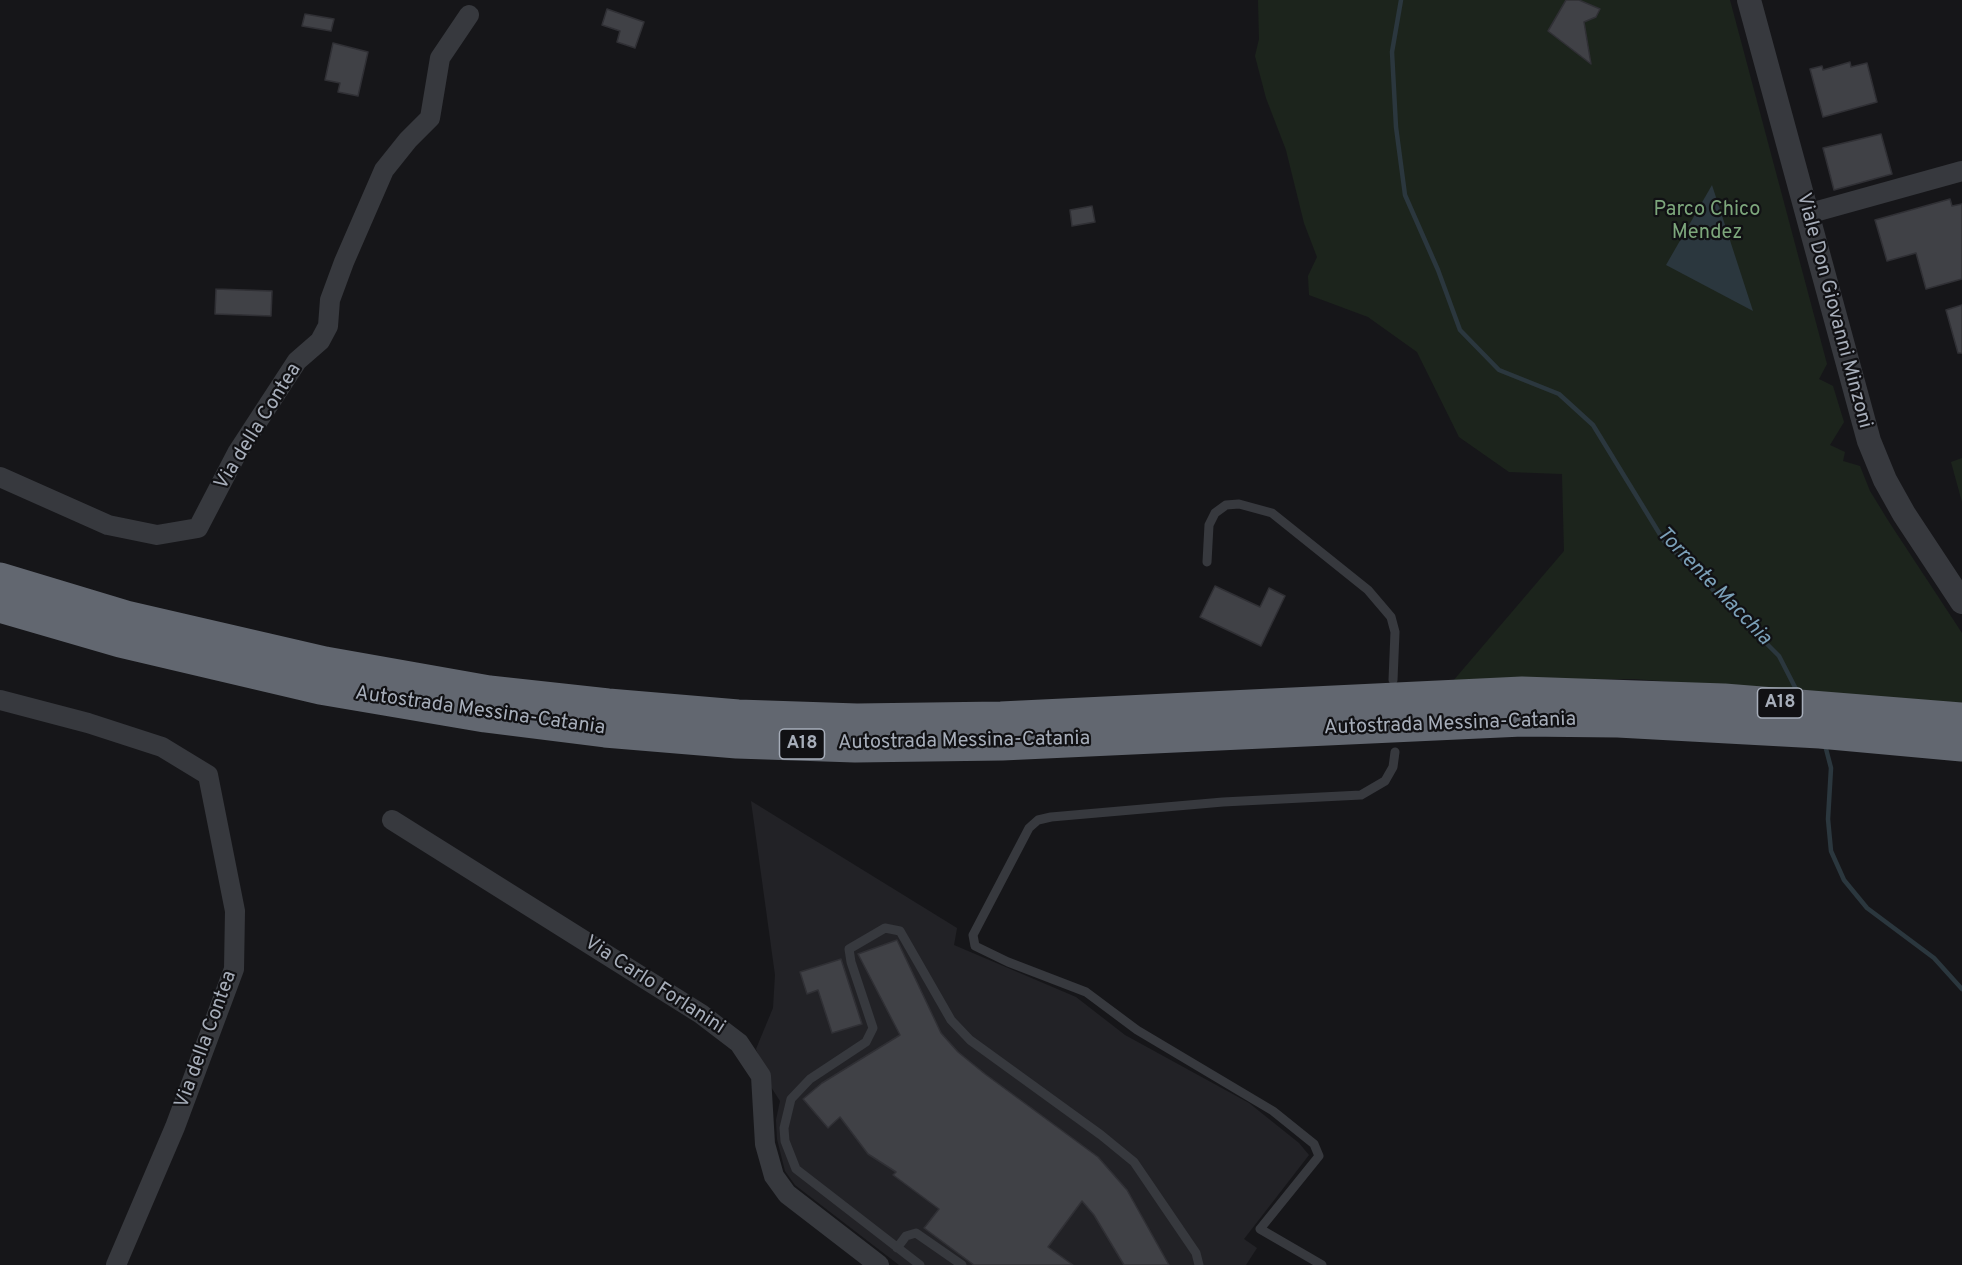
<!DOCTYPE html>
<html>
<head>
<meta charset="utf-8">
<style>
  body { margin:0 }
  canvas { display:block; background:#161619 }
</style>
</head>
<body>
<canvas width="1962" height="1265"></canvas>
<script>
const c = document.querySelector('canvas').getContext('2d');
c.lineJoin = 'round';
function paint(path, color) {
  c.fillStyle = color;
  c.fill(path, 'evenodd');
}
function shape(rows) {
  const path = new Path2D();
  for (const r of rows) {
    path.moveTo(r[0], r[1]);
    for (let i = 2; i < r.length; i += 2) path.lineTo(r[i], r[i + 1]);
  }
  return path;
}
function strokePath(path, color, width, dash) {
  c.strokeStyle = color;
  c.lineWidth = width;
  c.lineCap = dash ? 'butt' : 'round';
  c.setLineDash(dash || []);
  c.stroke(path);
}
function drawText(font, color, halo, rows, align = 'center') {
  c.font = font + ' Overpass,sans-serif';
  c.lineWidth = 4.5;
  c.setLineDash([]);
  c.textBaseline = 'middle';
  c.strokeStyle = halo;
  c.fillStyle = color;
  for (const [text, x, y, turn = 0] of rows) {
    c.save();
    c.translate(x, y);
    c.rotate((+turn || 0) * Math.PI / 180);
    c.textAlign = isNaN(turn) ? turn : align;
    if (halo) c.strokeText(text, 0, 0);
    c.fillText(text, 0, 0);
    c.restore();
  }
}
const built = shape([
  [751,801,957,928,954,945,1076,997,1125,1035,1249,1103,1299,1143,1309,1155,1244,1239,1257,1248,1246,1265,899,1265,795,1185,785,1171,777,1139,776,1120,780,1101,771,1087,756,1049,773,1008,775,975]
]);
const green = shape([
  [1258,0,1730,0,1827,364,1819,379,1833,386,1844,422,1830,445,1845,452,1843,461,1860,466,1870,491,1889,522,1962,633,1962,703,1634,679,1453,681,1564,551,1562,474,1509,472,1459,437,1417,352,1368,317,1309,295,1308,276,1317,257,1304,223,1286,150,1266,98,1255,56,1259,39],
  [1962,458,1962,502,1951,462]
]);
const water = shape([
  [1712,185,1753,311,1666,265]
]);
const stream = shape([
  [1401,0,1392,52,1396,127,1405,195,1438,270,1460,330,1499,370,1559,394,1593,425,1664,541,1779,656,1799,695],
  [1825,745,1831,768,1828,819,1831,851,1844,880,1867,908,1934,958,1962,989]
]);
const building = shape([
  [1566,0,1579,0,1600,9,1596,17,1584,22,1591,64,1548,31,1566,0],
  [607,9,644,22,635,48,617,42,620,31,602,25,607,9],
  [305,14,334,19,331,31,302,26,305,14],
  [333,43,368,52,358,96,338,92,340,83,325,80,333,43],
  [1850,62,1851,67,1867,63,1877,102,1823,117,1810,69,1822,66,1823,70,1850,62],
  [1881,134,1892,174,1834,190,1823,148,1881,134],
  [1950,199,1952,206,1962,204,1962,279,1926,289,1916,253,1887,261,1875,220,1950,199],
  [1092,206,1095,222,1072,226,1070,210,1092,206],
  [216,289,272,291,271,316,215,314,216,289],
  [1962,305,1962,353,1958,353,1946,310,1962,305],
  [1215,586,1260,607,1269,588,1285,596,1261,646,1200,617,1215,586],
  [897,940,941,1033,958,1052,985,1074,1098,1157,1127,1190,1169,1265,1124,1265,1094,1215,1082,1201,1048,1247,1073,1265,974,1265,924,1228,939,1209,893,1175,896,1172,868,1154,840,1117,828,1128,803,1099,822,1083,900,1035,858,954,897,940],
  [841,959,862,1024,832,1033,818,990,807,994,800,972,841,959]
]);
const service = shape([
  [1207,562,1209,525,1215,513,1226,505,1239,504,1272,513,1368,590,1391,617,1395,632,1393,680],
  [897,1248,906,1236,916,1233,962,1265],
  [920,1265,796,1169,785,1141,784,1128,791,1099,810,1079,866,1042,873,1028,851,962,849,949,885,928,900,931,951,1020,970,1040,1101,1135,1134,1162,1196,1253,1199,1265],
  [1322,1265,1260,1229,1319,1156,1314,1144,1273,1111,1137,1030,1086,992,1008,962,975,946,973,935,1029,828,1038,820,1051,817,1223,802,1361,795,1385,781,1393,767,1395,752]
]);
const minor = shape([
  [1807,214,1962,171],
  [0,477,108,525,157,535,198,528,237,453,297,361,320,341,328,326,330,300,344,262,384,170,408,140,430,118,440,58,469,15],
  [0,700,88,723,162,747,208,775,235,911,234,969,175,1127,116,1265],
  [392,820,701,1014,739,1043,761,1076,765,1144,774,1176,787,1194,879,1265]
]);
const tertiary = shape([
  [1749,0,1869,441,1885,480,1904,514,1962,602]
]);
const motorway = shape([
  [0,579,126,617,325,663,489,692,608,705,738,716,857,720,1001,718,1522,693,1724,700,1962,719],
  [0,606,120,641,320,688,485,716,605,731,737,742,855,746,1002,744,1522,720,1618,721,1820,732,1962,745]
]);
const shields = [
  [1780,703,45],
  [802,744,45]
];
const shieldNames = [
  ["A18",1780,703],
  ["A18",802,744]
];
const parkNames = [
  ["Parco Chico",1707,211],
  ["Mendez",1707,234]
];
const streetNames = [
  ["Viale Don Giovanni Minzoni",1833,311,75],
  ["Via della Contea",259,427,-58],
  ["Autostrada Messina-Catania",480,712,8],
  ["Autostrada Messina-Catania",1450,725,-2],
  ["Autostrada Messina-Catania",964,742,-1],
  ["Via Carlo Forlanini",654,986,33],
  ["Via della Contea",207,1040,-70]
];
const waterNames = [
  ["Torrente Macchia",1713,587,46]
];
paint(built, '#222226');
paint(green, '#1c241c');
paint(water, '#2b373e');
strokePath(stream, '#2b373e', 4.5);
paint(building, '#404146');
strokePath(building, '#303035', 1.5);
strokePath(service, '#37393e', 9);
strokePath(minor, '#37393e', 20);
strokePath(tertiary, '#37393e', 24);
strokePath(motorway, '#626770', 33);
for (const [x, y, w] of shields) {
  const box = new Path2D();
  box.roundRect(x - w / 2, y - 15, w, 30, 4.5);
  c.fillStyle = '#111114';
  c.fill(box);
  strokePath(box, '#a7aeba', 1.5);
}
drawText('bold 18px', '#a7aeba', null, shieldNames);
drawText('20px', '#7da77c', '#111114', parkNames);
drawText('20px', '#a7aeba', '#111114', streetNames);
drawText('italic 21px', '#7ba0b8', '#111114', waterNames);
</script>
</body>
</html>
